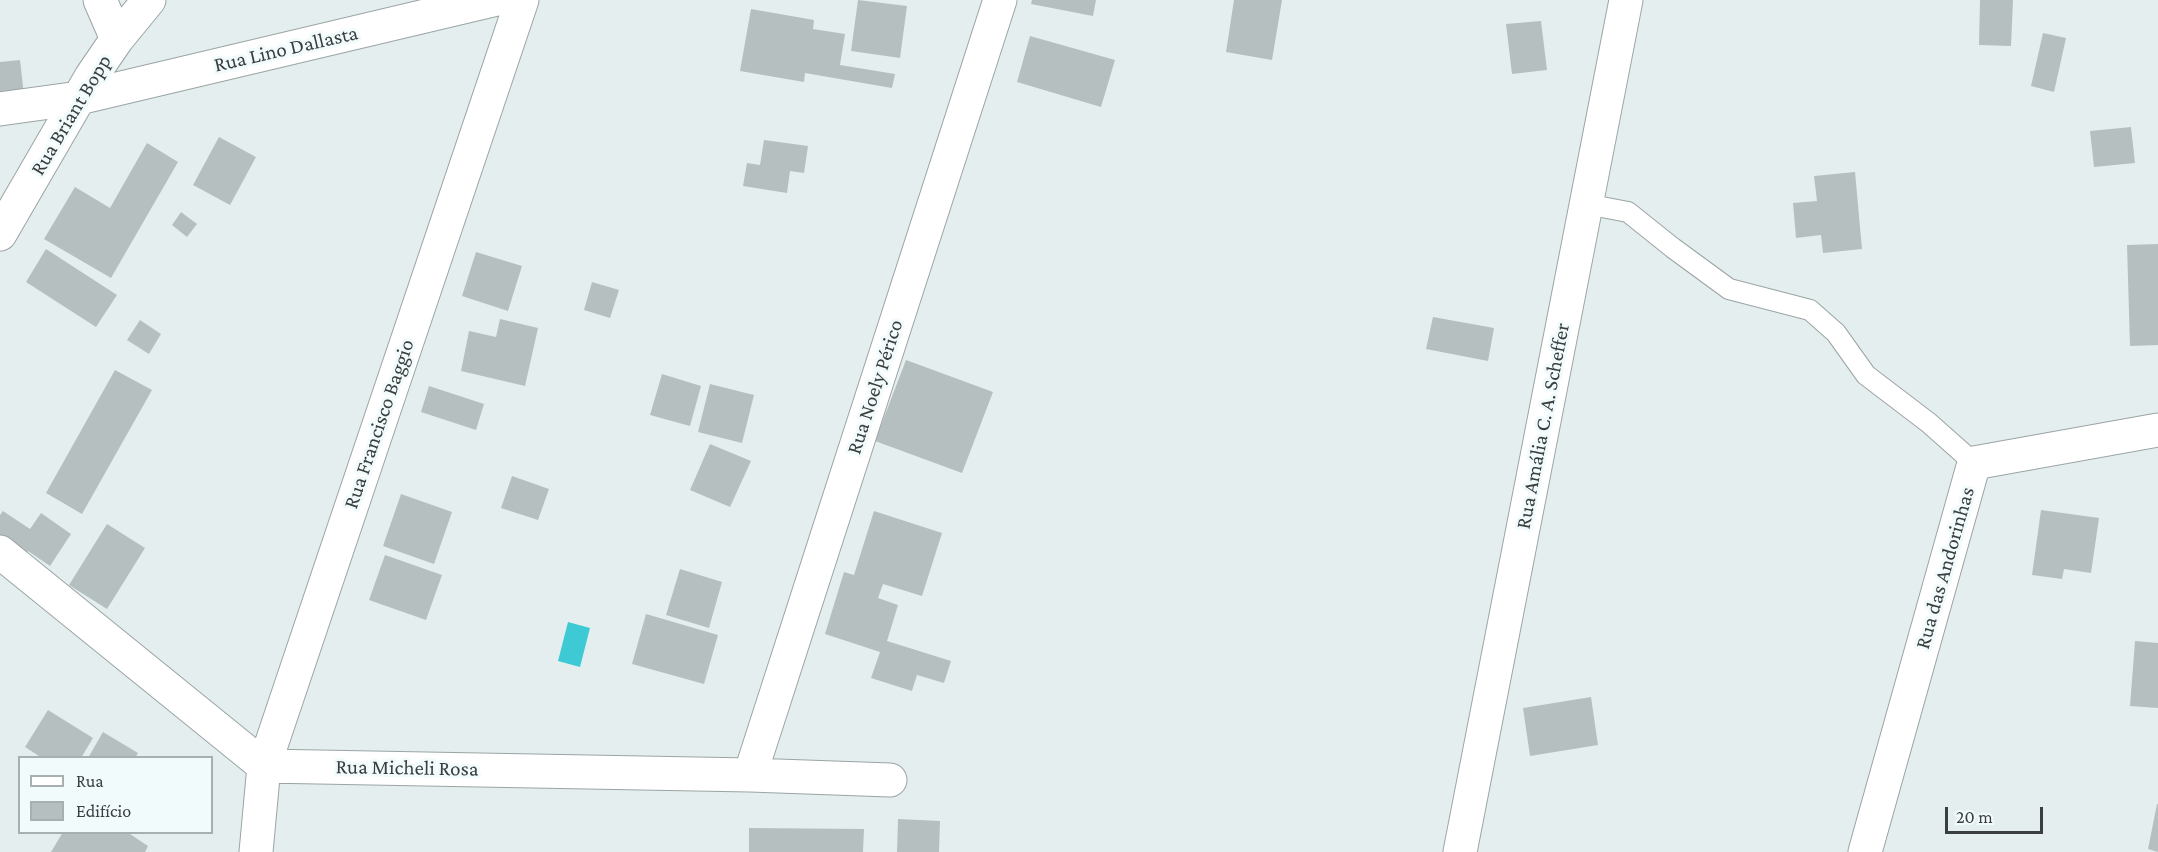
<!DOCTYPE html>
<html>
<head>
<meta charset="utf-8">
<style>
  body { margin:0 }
  #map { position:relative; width:2158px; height:852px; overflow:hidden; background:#e5eeee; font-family:"Crimson Pro",serif }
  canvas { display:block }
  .legend { position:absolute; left:18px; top:756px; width:195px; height:78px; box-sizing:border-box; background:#f2fbfc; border:2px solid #a8afb0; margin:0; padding:8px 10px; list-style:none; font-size:18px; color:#3a3e3e }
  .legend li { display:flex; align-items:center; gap:12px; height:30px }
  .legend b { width:30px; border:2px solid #a8afb0 }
  .scale { position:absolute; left:1945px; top:807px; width:98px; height:27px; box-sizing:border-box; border:3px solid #3a3e3e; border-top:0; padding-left:8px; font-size:18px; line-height:21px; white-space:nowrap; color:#3a3e3e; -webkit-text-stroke:4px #f2fbfc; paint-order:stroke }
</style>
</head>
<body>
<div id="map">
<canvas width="2158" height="852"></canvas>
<ul class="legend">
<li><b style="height:8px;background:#fff"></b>Rua</li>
<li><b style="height:16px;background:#b6bfbf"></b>Edifício</li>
</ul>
<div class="scale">20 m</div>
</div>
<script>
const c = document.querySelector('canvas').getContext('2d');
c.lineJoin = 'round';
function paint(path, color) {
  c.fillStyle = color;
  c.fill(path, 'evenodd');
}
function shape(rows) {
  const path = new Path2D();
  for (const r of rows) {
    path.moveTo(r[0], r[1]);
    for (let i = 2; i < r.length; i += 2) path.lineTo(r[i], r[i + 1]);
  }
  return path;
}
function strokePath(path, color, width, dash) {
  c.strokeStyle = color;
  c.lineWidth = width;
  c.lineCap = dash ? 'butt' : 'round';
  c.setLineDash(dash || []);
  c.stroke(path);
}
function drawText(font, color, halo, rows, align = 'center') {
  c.font = font + ' "Crimson Pro",serif';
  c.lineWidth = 6;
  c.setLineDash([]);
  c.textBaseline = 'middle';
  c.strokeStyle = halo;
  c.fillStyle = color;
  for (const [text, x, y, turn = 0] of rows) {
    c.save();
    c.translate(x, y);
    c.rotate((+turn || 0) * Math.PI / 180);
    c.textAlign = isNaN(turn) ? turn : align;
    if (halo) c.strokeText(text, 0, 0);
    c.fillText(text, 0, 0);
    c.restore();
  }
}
const water = shape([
  [568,622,590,628,580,667,558,661]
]);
const building = shape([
  [858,0,907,6,900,58,851,51],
  [1032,0,1096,0,1093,16,1031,4],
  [1234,0,1282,0,1272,60,1226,52],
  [1980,0,2013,0,2011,46,1979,45],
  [751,9,814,20,813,29,845,34,840,65,895,74,892,88,805,73,804,82,740,71],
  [1541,21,1547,70,1512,74,1506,24],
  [2043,33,2066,38,2054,92,2031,86],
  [1030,36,1115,60,1101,107,1017,82],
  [20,60,25,104,0,107,0,62],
  [2131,127,2135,163,2094,167,2090,131],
  [219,137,256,157,230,205,193,185],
  [764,140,808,146,804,173,790,171,787,193,743,186,747,163,760,165],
  [147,143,178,162,111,278,44,239,75,187,110,208],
  [1855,172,1862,249,1823,253,1821,235,1796,238,1793,203,1817,201,1814,176],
  [181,212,197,224,187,237,172,225],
  [2158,244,2158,345,2130,346,2127,245],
  [46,249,117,295,96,327,26,282],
  [476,252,522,266,508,311,462,296],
  [592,282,619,290,610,318,584,310],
  [1433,317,1494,328,1488,361,1426,349],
  [500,319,538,328,525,386,461,371,469,331,496,337],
  [140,320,161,334,149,354,127,340],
  [906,360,993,392,962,473,875,441],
  [115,370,152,390,82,514,46,493],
  [662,374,701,386,690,426,650,415],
  [710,384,754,395,742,443,698,432],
  [429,386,484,404,476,430,421,412],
  [710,444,751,461,730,507,690,490],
  [512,476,549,489,538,520,501,508],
  [401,494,452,512,434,564,383,546],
  [2041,510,2099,518,2091,573,2064,569,2062,579,2032,575],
  [3,511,30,529,41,513,71,534,50,566,28,551,20,562,0,548,0,515],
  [874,511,942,533,922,596,883,584,878,598,898,605,887,641,951,661,944,683,917,675,912,691,871,678,880,652,825,634,844,572,854,575],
  [107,524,145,548,107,609,69,585],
  [385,555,442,575,426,620,369,600],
  [680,569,722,582,709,628,666,615],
  [646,614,718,635,704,684,632,664],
  [2135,641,2158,643,2158,708,2130,706],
  [1591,697,1598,745,1530,756,1523,708],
  [48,710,93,738,81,758,42,758,25,747],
  [103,732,138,753,135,758,88,758],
  [2157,804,2158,804,2158,852,2148,849],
  [898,819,940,821,939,852,897,852],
  [749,828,864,829,863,852,749,852],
  [63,832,127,832,148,846,145,852,51,852]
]);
const service = shape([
  [1586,204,1628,212,1673,248,1729,289,1810,310,1836,333,1866,375,1929,423,1974,463]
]);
const minor = shape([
  [100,0,117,39],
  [0,109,79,98,493,0],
  [0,234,91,77,117,39,149,0],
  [0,552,264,766,750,775,890,780],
  [750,775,1000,0],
  [256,852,264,766,522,0],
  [1460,852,1626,0],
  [1865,852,1974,463,2158,430]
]);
const streetNames = [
  ["Rua Lino Dallasta",286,49,-13],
  ["Rua Briant Bopp",71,115,-59],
  ["Rua Noely Périco",875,387,-72],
  ["Rua Francisco Baggio",379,424,-71],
  ["Rua Amália C. A. Scheffer",1543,426,-79],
  ["Rua das Andorinhas",1945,568,-74],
  ["Rua Micheli Rosa",407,768,1]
];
paint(water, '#3dcad4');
paint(building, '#b6bfbf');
strokePath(service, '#9ba4a4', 22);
strokePath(minor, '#9ba4a4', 35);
strokePath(service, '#fff', 20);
strokePath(minor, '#fff', 33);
drawText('21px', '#3a3e3e', '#f2fbfc', streetNames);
</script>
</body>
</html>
